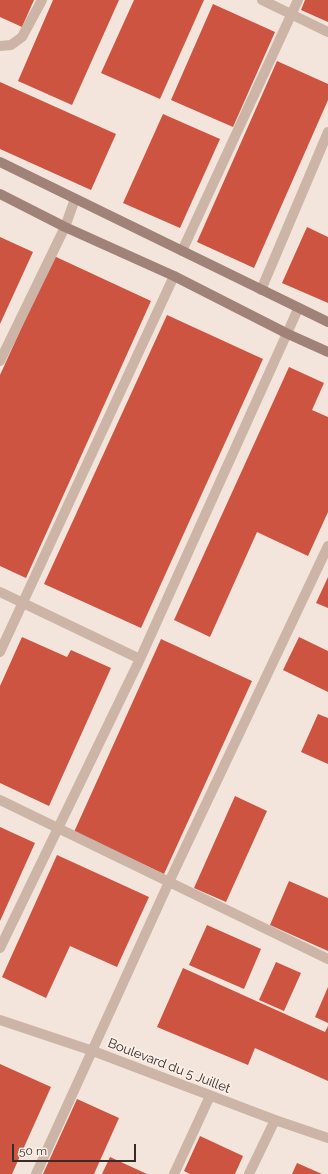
<!DOCTYPE html>
<html>
<head>
<meta charset="utf-8">
<style>
  body { margin:0 }
  #map { position:relative; width:328px; height:1174px; overflow:hidden; background:#f3e5db; font-family:Raleway,sans-serif }
  canvas { display:block }
  .scale { position:absolute; left:12px; top:1144px; width:124px; height:18px; box-sizing:border-box; border:2px solid #382b28; border-top:0; padding-left:5px; font-size:12px; line-height:14px; white-space:nowrap; color:#382b28; -webkit-text-stroke:3px #faf0e8; paint-order:stroke }
</style>
</head>
<body>
<div id="map">
<canvas width="328" height="1174"></canvas>
<div class="scale">50 m</div>
</div>
<script>
const c = document.querySelector('canvas').getContext('2d');
c.lineJoin = 'round';
function paint(path, color) {
  c.fillStyle = color;
  c.fill(path, 'evenodd');
}
function shape(rows) {
  const path = new Path2D();
  for (const r of rows) {
    path.moveTo(r[0], r[1]);
    for (let i = 2; i < r.length; i += 2) path.lineTo(r[i], r[i + 1]);
  }
  return path;
}
function strokePath(path, color, width, dash) {
  c.strokeStyle = color;
  c.lineWidth = width;
  c.lineCap = dash ? 'butt' : 'round';
  c.setLineDash(dash || []);
  c.stroke(path);
}
function drawText(font, color, halo, rows, align = 'center') {
  c.font = font + ' Raleway,sans-serif';
  c.lineWidth = 3.5;
  c.setLineDash([]);
  c.textBaseline = 'middle';
  c.strokeStyle = halo;
  c.fillStyle = color;
  for (const [text, x, y, turn = 0] of rows) {
    c.save();
    c.translate(x, y);
    c.rotate((+turn || 0) * Math.PI / 180);
    c.textAlign = isNaN(turn) ? turn : align;
    if (halo) c.strokeText(text, 0, 0);
    c.fillText(text, 0, 0);
    c.restore();
  }
}
const building = shape([
  [0,0,34,0,22,27,0,17],
  [53,0,119,0,72,105,18,81],
  [134,0,204,0,160,99,101,73],
  [305,0,328,0,328,22,301,10],
  [213,4,275,32,233,127,171,100],
  [277,61,328,84,328,100,254,268,197,242],
  [0,82,116,134,91,190,0,149],
  [163,114,220,139,180,228,123,203],
  [307,227,328,237,328,303,282,283],
  [0,237,33,252,0,324],
  [54,256,151,301,26,578,0,566,0,375],
  [167,315,263,359,141,628,44,584],
  [289,367,324,383,312,410,328,417,328,512,308,556,257,532,210,637,174,620],
  [328,577,328,608,316,603],
  [22,637,67,657,71,650,111,668,49,806,0,783,0,686],
  [299,637,328,651,328,692,283,670],
  [161,639,252,681,164,874,74,832],
  [318,714,328,718,328,764,301,752],
  [235,796,267,811,226,902,194,888],
  [0,827,35,843,0,921],
  [57,855,149,897,117,967,70,946,46,998,2,977],
  [289,881,328,898,328,951,270,925],
  [207,925,261,949,244,989,189,965],
  [276,962,301,973,284,1011,259,1000],
  [183,968,325,1032,328,1026,328,1081,255,1048,248,1065,157,1027],
  [328,987,328,1023,315,1017],
  [0,1064,51,1087,12,1174,0,1174],
  [77,1099,119,1118,94,1174,43,1174],
  [200,1136,243,1156,235,1174,190,1174,184,1171],
  [110,1157,147,1174,102,1174],
  [297,1163,322,1174,292,1174]
]);
const minor = shape([
  [262,0,328,32],
  [0,46,11,45,22,37,42,0],
  [182,251,298,0],
  [261,290,328,132],
  [0,361,65,227,75,199],
  [0,592,140,659],
  [0,652,174,276],
  [0,800,328,959],
  [0,948,140,659,298,309],
  [0,1020,93,1051,275,1120,328,1138],
  [36,1174,169,882,328,546],
  [174,1174,210,1096],
  [249,1174,275,1120]
]);
const secondary = shape([
  [0,162,328,322],
  [0,194,65,227,174,276,288,334,328,352]
]);
const streetNames = [
  ["Boulevard du 5 Juillet",169,1066,21]
];
paint(building, '#cc5441');
strokePath(minor, '#ccb4a6', 10);
strokePath(secondary, '#a08278', 10);
drawText('13px', '#382b28', '#faf0e8', streetNames);
</script>
</body>
</html>
